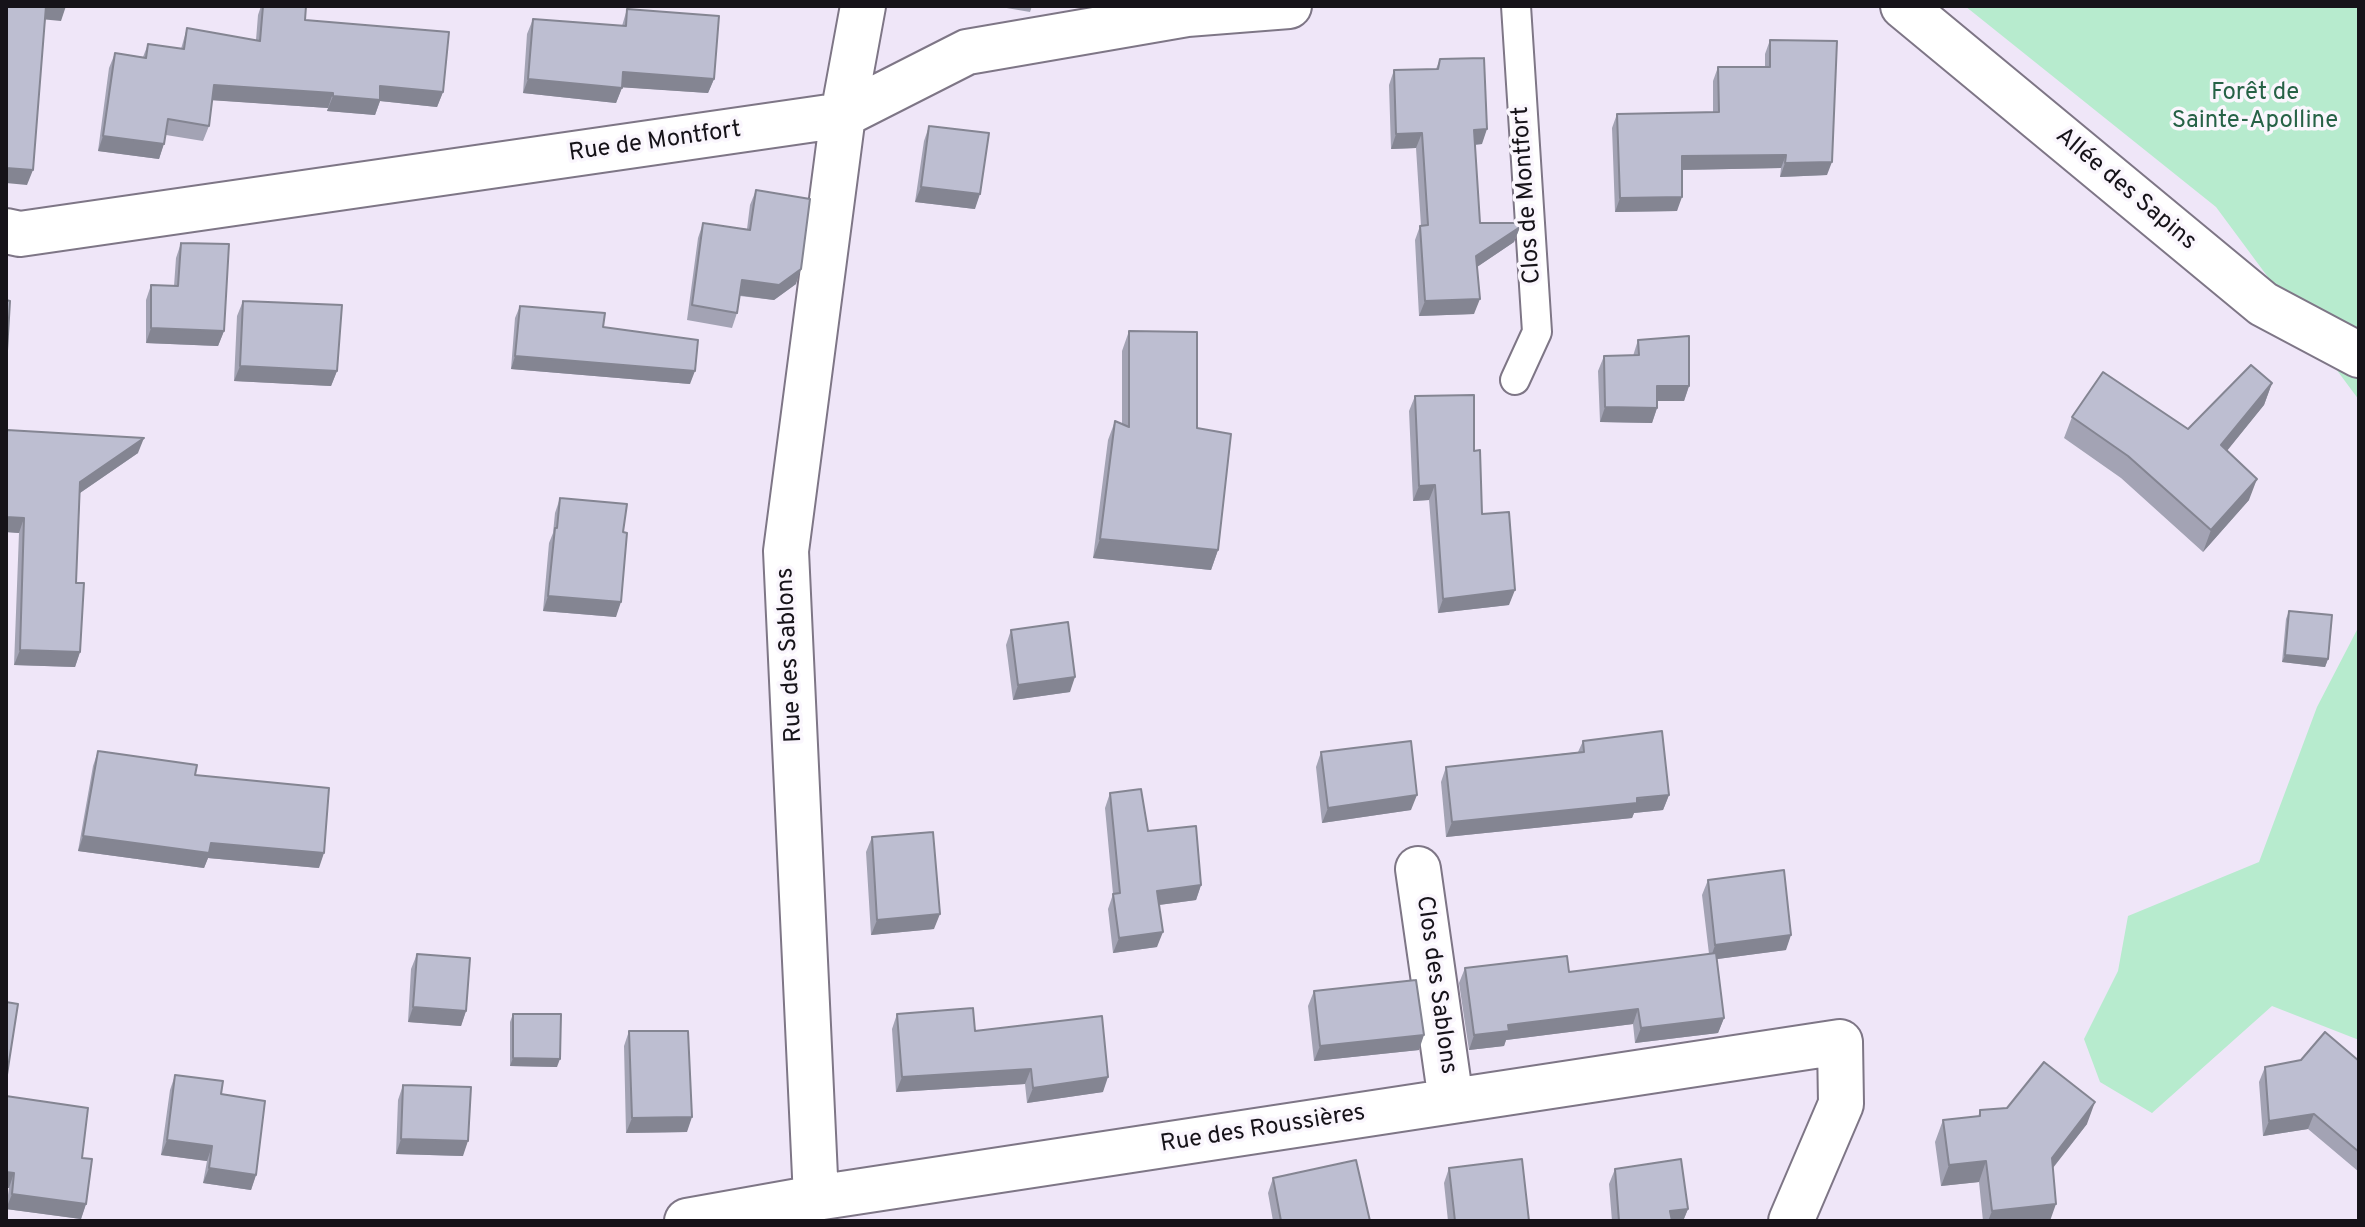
<!DOCTYPE html>
<html>
<head>
<meta charset="utf-8">
<style>
  body { margin:0 }
  #map { position:relative; width:2365px; height:1227px; overflow:hidden; background:#efe6f8; font-family:Overpass,sans-serif }
  canvas { display:block }
  .frame { position:absolute; inset:0; border:8px solid #161319; pointer-events:none }
</style>
</head>
<body>
<div id="map">
<canvas width="2365" height="1227"></canvas>
<div class="frame"></div>
</div>
<script>
const c = document.querySelector('canvas').getContext('2d');
c.lineJoin = 'round';
function paint(path, color) {
  c.fillStyle = color;
  c.fill(path, 'evenodd');
}
function shape(rows) {
  const path = new Path2D();
  for (const r of rows) {
    path.moveTo(r[0], r[1]);
    for (let i = 2; i < r.length; i += 2) path.lineTo(r[i], r[i + 1]);
  }
  return path;
}
function strokePath(path, color, width, dash) {
  c.strokeStyle = color;
  c.lineWidth = width;
  c.lineCap = dash ? 'butt' : 'round';
  c.setLineDash(dash || []);
  c.stroke(path);
}
function drawText(font, color, halo, rows, align = 'center') {
  c.font = font + ' Overpass,sans-serif';
  c.lineWidth = 7;
  c.setLineDash([]);
  c.textBaseline = 'middle';
  c.strokeStyle = halo;
  c.fillStyle = color;
  for (const [text, x, y, turn = 0] of rows) {
    c.save();
    c.translate(x, y);
    c.rotate((+turn || 0) * Math.PI / 180);
    c.textAlign = isNaN(turn) ? turn : align;
    if (halo) c.strokeText(text, 0, 0);
    c.fillText(text, 0, 0);
    c.restore();
  }
}
const green = shape([
  [1965,6,2359,6,2359,400,2216,207],
  [2359,626,2359,1040,2272,1006,2152,1113,2100,1082,2084,1039,2118,971,2128,916,2259,862,2317,707]
]);
const service = shape([
  [1515,380,1537,332,1516,6]
]);
const minor = shape([
  [1903,6,2263,304,2359,355],
  [6,231,20,234,843,115,967,52,1187,14,1289,6],
  [1418,869,1451,1101],
  [816,1198,786,551,843,115,863,6],
  [687,1221,816,1198,1840,1042,1841,1104,1791,1221]
]);
const wall = shape([
  [261,6,306,6,305,20,443,92,437,107,380,101,375,115,327,111,328,108,212,100,209,126,203,141,166,135,159,159,98,151,109,68,115,53,143,57,148,44,181,49,187,28,256,40,258,15],
  [995,6,1032,6,1030,12],
  [627,9,714,79,708,93,622,87,616,103,523,93,527,34,533,19,622,26],
  [1770,40,1827,175,1780,177,1781,168,1682,170,1677,211,1615,212,1612,128,1617,114,1713,112,1713,81,1718,67,1765,67,1765,54],
  [1440,59,1482,144,1475,145,1480,223,1520,227,1514,242,1477,267,1474,314,1419,316,1415,240,1420,226,1421,226,1416,148,1391,149,1389,85,1394,70,1436,69],
  [929,126,975,209,915,202,924,141],
  [756,190,796,284,774,300,740,296,737,313,732,328,687,320,698,238,703,223,747,229,750,205],
  [181,243,224,331,218,346,146,343,146,300,151,285,174,286,176,258],
  [243,301,337,371,331,386,234,381,237,316],
  [520,306,603,327,690,384,511,369,515,318],
  [1129,331,1197,428,1218,550,1211,570,1093,558,1108,440,1115,421,1122,424,1122,351],
  [1638,340,1689,386,1684,401,1657,401,1657,408,1652,423,1600,422,1598,371,1604,356,1633,356],
  [2272,383,2264,405,2227,450,2249,500,2203,552,2121,478,2064,438,2072,417,2188,429],
  [1415,396,1474,451,1482,514,1509,605,1438,613,1429,500,1413,501,1409,411],
  [7,430,138,453,80,493,76,583,80,652,75,667,14,665,19,533,6,532,6,434],
  [560,498,623,532,616,617,543,611,549,543,553,533,555,513],
  [2289,611,2328,659,2325,667,2282,662,2286,619],
  [1011,630,1070,692,1013,700,1006,645],
  [1583,741,1669,795,1663,810,1634,813,1632,818,1446,837,1441,782,1446,767,1578,752],
  [98,751,319,868,208,858,204,868,78,851,93,766],
  [1321,752,1411,810,1322,823,1316,767],
  [1110,793,1201,885,1196,900,1159,905,1157,947,1113,953,1108,909,1113,894,1105,808],
  [872,837,934,929,871,935,866,852],
  [1708,880,1786,950,1717,959,1724,1018,1718,1033,1635,1043,1633,1024,1506,1040,1504,1046,1469,1050,1459,983,1465,968,1569,972,1709,954,1702,895],
  [417,954,466,1011,461,1026,408,1022,411,969],
  [1314,991,1419,1050,1314,1061,1308,1006],
  [513,1014,557,1067,510,1066,510,1022],
  [897,1014,975,1031,1103,1092,1027,1103,1025,1084,896,1092,892,1029],
  [629,1031,687,1132,626,1133,624,1046],
  [2359,1061,2359,1172,2308,1129,2263,1136,2259,1082,2265,1067],
  [175,1075,221,1094,256,1175,251,1190,203,1183,207,1161,161,1155,170,1090],
  [403,1085,463,1156,396,1154,398,1100],
  [6,1096,82,1158,86,1204,81,1219,6,1209,9,1188,6,1188],
  [1980,1110,2087,1124,2053,1168,2050,1221,1983,1221,1979,1182,1941,1186,1935,1142,1943,1120,1978,1117],
  [1449,1168,1529,1221,1448,1221,1444,1183],
  [1615,1169,1688,1209,1683,1221,1612,1221,1609,1184],
  [1273,1178,1370,1221,1273,1221,1268,1193]
]);
const shadedWall = shape([
  [45,6,66,6,61,21,40,19],
  [623,72,714,79,708,93,617,87],
  [528,79,622,88,616,103,523,93],
  [214,85,333,93,328,108,209,100],
  [380,86,443,92,437,107,380,101,375,115,327,111,333,96],
  [1487,129,1482,144,1469,145,1474,130],
  [1422,133,1416,148,1391,149,1396,134],
  [103,136,164,144,159,159,98,151],
  [1786,155,1781,168,1677,170,1682,156],
  [1832,162,1827,175,1780,177,1785,163],
  [6,168,33,170,27,185,6,183],
  [921,187,980,194,975,209,915,202],
  [1682,197,1677,211,1615,212,1620,198],
  [1520,227,1514,242,1471,271,1476,256],
  [801,269,796,284,774,300,737,295,742,280],
  [1480,299,1474,314,1419,316,1425,301],
  [151,328,224,331,218,346,146,343],
  [515,356,695,371,690,384,511,369],
  [240,366,337,371,331,386,234,381],
  [2272,383,2264,405,2214,467,2221,445],
  [1657,386,1689,386,1684,401,1652,401],
  [1605,407,1657,408,1652,423,1600,422],
  [144,438,138,453,74,497,80,482],
  [2257,479,2249,500,2203,552,2211,530],
  [1435,485,1429,500,1413,501,1419,486],
  [6,517,24,518,19,533,6,532],
  [1100,539,1218,550,1211,570,1093,558],
  [1515,590,1509,605,1438,613,1443,599],
  [548,596,621,602,616,617,543,611],
  [20,650,80,652,75,667,14,665],
  [2285,655,2328,659,2325,667,2282,662],
  [1075,677,1070,692,1013,700,1018,685],
  [1417,795,1411,810,1322,823,1328,808],
  [1669,795,1663,810,1634,813,1632,818,1446,837,1452,822],
  [83,836,211,843,324,853,319,868,208,858,204,868,78,851],
  [1201,885,1196,900,1151,906,1157,891],
  [940,914,934,929,871,935,877,920],
  [1163,932,1157,947,1113,953,1119,938],
  [1791,935,1786,950,1710,960,1715,945],
  [413,1007,466,1011,461,1026,408,1022],
  [1638,1009,1633,1024,1506,1040,1504,1046,1469,1050,1474,1035,1508,1025],
  [1724,1018,1718,1033,1635,1043,1641,1028],
  [1424,1035,1419,1050,1314,1061,1320,1046],
  [513,1058,560,1059,557,1067,510,1066],
  [1031,1069,1025,1084,896,1092,902,1077],
  [1108,1077,1103,1092,1027,1103,1033,1088],
  [2095,1102,2087,1124,2044,1179,2052,1158],
  [2314,1114,2308,1129,2263,1136,2269,1121],
  [692,1117,687,1132,626,1133,632,1118],
  [401,1139,468,1141,463,1156,396,1154],
  [167,1140,212,1146,207,1161,161,1155],
  [1986,1161,1979,1182,1941,1186,1949,1165],
  [209,1168,256,1175,251,1190,203,1183],
  [6,1172,14,1173,9,1188,6,1188],
  [12,1194,86,1204,81,1219,6,1209],
  [2056,1204,2050,1221,1988,1221,1992,1211],
  [1688,1209,1683,1221,1667,1221,1670,1211]
]);
const building = shape([
  [6,6,46,6,33,170,6,168,6,6],
  [263,6,306,6,305,20,449,32,443,92,380,86,380,100,333,96,333,93,214,85,209,126,168,119,164,144,103,136,115,53,146,58,148,44,184,49,187,28,260,41,263,6],
  [627,9,719,16,714,79,623,72,622,88,528,79,533,19,626,26,627,9],
  [1770,40,1837,41,1832,162,1785,163,1786,155,1682,156,1682,197,1620,198,1617,114,1719,112,1718,67,1770,67,1770,40],
  [1484,58,1487,129,1474,130,1480,223,1519,223,1520,227,1476,256,1480,299,1425,301,1420,226,1428,225,1422,133,1396,134,1394,70,1438,69,1440,59,1484,58],
  [929,126,989,133,980,194,921,187,929,126],
  [756,190,810,199,801,269,779,285,742,280,737,313,692,305,703,223,750,230,756,190],
  [181,243,229,244,224,331,151,328,151,285,178,286,181,243],
  [6,300,10,301,7,351,6,351,6,300],
  [243,301,342,305,337,371,240,366,243,301],
  [520,306,605,313,603,327,698,340,695,371,515,356,520,306],
  [1129,331,1197,332,1197,428,1231,434,1218,550,1100,539,1115,421,1129,427,1129,331],
  [1689,336,1689,386,1657,386,1657,408,1605,407,1604,356,1639,355,1638,340,1689,336],
  [2251,365,2272,383,2221,445,2257,479,2211,530,2128,456,2072,417,2103,372,2188,429,2251,365],
  [1474,395,1474,451,1480,450,1482,514,1509,512,1515,590,1443,599,1435,485,1419,486,1415,396,1474,395],
  [7,430,144,438,80,482,76,583,84,583,80,652,20,650,24,518,6,517,7,430],
  [560,498,627,504,623,532,627,533,621,602,548,596,555,528,557,528,560,498],
  [2289,611,2332,615,2328,659,2285,655,2289,611],
  [1068,622,1075,677,1018,685,1011,630,1068,622],
  [1662,731,1669,795,1637,798,1637,803,1452,822,1446,767,1584,752,1583,741,1662,731],
  [1411,741,1417,795,1328,808,1321,752,1411,741],
  [98,751,197,765,195,775,329,788,324,853,211,843,209,853,83,836,98,751],
  [1141,789,1148,831,1196,826,1201,885,1157,891,1163,932,1119,938,1113,894,1120,893,1110,793,1141,789],
  [933,832,940,914,877,920,872,837,933,832],
  [1784,870,1791,935,1715,945,1708,880,1784,870],
  [1716,953,1724,1018,1641,1028,1638,1009,1508,1025,1509,1031,1474,1035,1465,968,1567,956,1569,972,1716,953],
  [417,954,470,958,466,1011,413,1007,417,954],
  [1416,980,1424,1035,1320,1046,1314,991,1416,980],
  [6,1002,18,1004,6,1081,6,1002],
  [973,1008,975,1031,1102,1016,1108,1077,1033,1088,1031,1069,902,1077,897,1014,973,1008],
  [513,1014,561,1014,560,1059,513,1058,513,1014],
  [629,1031,688,1031,692,1117,632,1118,629,1031],
  [2325,1032,2359,1061,2359,1152,2314,1114,2269,1121,2265,1067,2301,1060,2325,1032],
  [2044,1062,2095,1102,2052,1158,2056,1204,1992,1211,1986,1161,1949,1165,1943,1120,1980,1116,1980,1110,2007,1108,2044,1062],
  [175,1075,223,1081,221,1094,265,1101,256,1175,209,1168,212,1146,167,1140,175,1075],
  [403,1085,471,1087,468,1141,401,1139,403,1085],
  [6,1096,88,1108,82,1158,92,1159,86,1204,12,1194,14,1173,6,1172,6,1096],
  [1522,1159,1529,1221,1455,1221,1449,1168,1522,1159],
  [1681,1159,1688,1209,1670,1211,1672,1221,1619,1221,1615,1169,1681,1159],
  [1356,1160,1370,1221,1281,1221,1273,1178,1356,1160]
]);
const parkNames = [
  ["Forêt de",2255,94],
  ["Sainte-Apolline",2255,122]
];
const streetNames = [
  ["Rue de Montfort",655,143,-8],
  ["Allée des Sapins",2125,190,40],
  ["Clos de Montfort",1528,195,-94],
  ["Rue des Sablons",791,655,-93],
  ["Clos des Sablons",1435,985,82],
  ["Rue des Roussières",1263,1130,-9]
];
paint(green, '#b7ebce');
strokePath(service, '#7e7686', 32);
strokePath(minor, '#7e7686', 48);
strokePath(service, '#fff', 28);
strokePath(minor, '#fff', 44);
paint(wall, '#a3a3b4');
paint(shadedWall, '#848592');
paint(building, '#bdbed1');
strokePath(building, '#848592', 2);
drawText('24px', '#266246', '#faf6fd', parkNames);
drawText('24px', '#161319', '#faf6fd', streetNames);
</script>
</body>
</html>
